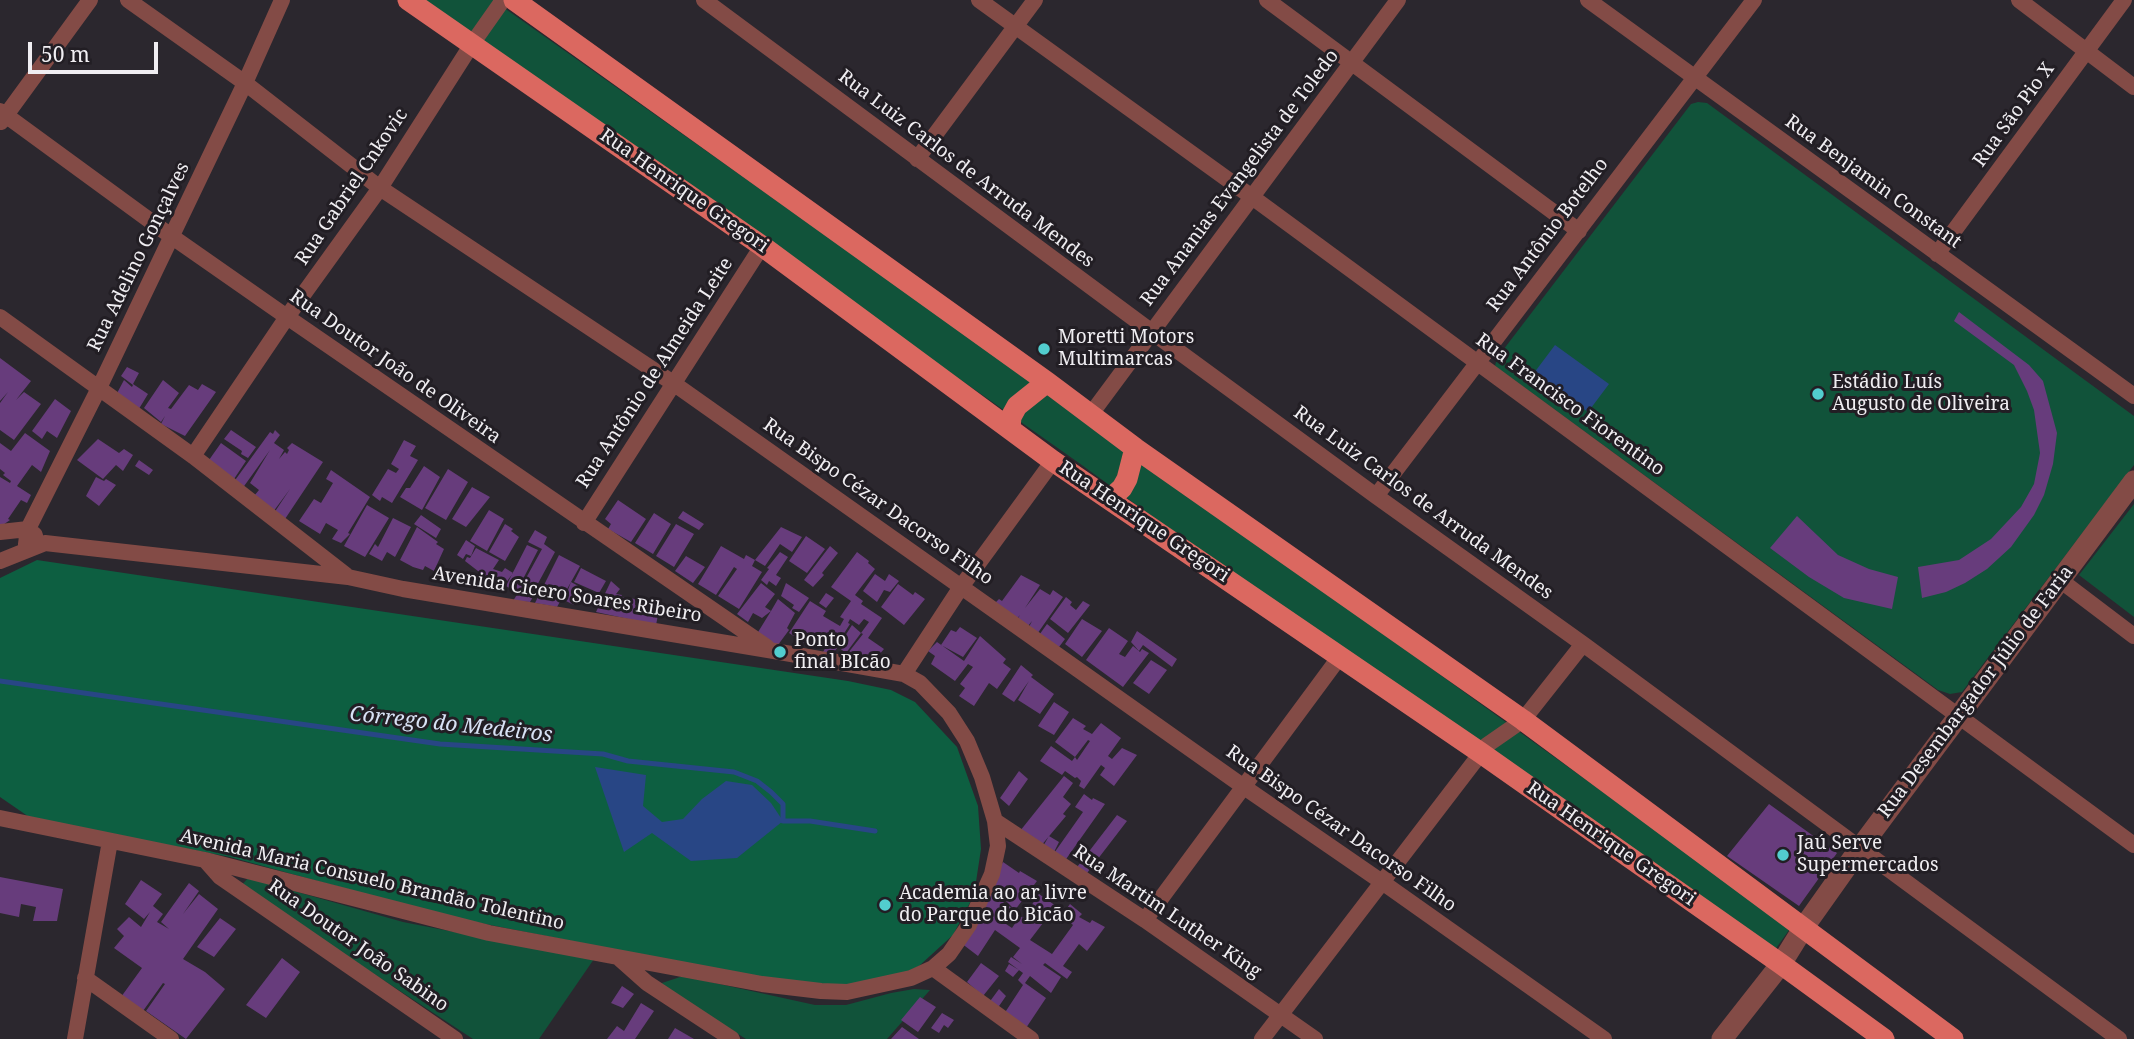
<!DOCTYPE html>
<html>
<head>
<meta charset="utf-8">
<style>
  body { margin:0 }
  #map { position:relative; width:2134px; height:1039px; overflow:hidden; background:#2b272e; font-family:"Noto Serif",serif }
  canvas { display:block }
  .scale { position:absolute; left:28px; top:42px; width:130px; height:32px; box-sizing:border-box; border:4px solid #f0eef2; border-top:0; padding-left:9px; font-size:21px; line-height:24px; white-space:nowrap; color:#f0eef2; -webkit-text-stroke:5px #221e24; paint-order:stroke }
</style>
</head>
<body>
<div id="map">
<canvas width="2134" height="1039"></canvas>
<div class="scale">50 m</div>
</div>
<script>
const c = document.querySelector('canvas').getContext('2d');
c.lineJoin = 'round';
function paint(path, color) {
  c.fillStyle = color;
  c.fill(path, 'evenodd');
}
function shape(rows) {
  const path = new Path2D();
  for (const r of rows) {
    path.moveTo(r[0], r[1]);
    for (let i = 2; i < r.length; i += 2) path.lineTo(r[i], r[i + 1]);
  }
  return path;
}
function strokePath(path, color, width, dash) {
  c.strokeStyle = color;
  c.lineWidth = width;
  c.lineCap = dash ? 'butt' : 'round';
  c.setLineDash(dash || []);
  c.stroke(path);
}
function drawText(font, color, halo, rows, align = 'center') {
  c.font = font + ' "Noto Serif",serif';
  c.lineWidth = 6;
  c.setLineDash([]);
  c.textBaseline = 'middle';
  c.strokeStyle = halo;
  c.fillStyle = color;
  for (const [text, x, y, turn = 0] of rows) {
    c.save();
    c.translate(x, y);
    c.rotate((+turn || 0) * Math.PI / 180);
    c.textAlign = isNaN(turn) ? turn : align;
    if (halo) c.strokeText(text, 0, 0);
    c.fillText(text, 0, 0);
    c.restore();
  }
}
const green = shape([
  [421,0,493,0,1071,409,1789,926,1789,930,1765,964,1079,463],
  [1698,102,1707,103,2134,416,2134,465,1962,692,1950,694,1938,690,1495,366,1497,358,1691,104],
  [2134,504,2134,617,2079,575],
  [248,878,403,922,594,959,539,1039,473,1039,248,891,241,886],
  [683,976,815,1005,846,1005,891,993,914,989,930,990,887,1039,746,1039,659,984]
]);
const forest = shape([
  [37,560,848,681,891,690,915,702,957,747,978,806,981,849,974,895,953,935,919,966,894,978,848,986,768,980,445,916,230,857,32,819,0,797,0,578]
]);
const water = shape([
  [1555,345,1609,384,1588,412,1534,373],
  [595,767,646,775,643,806,662,822,683,819,702,799,726,781,752,785,771,803,783,821,737,858,691,861,652,833,624,852]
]);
const stream = shape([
  [0,681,440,744,603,754,628,761,734,772,757,781,771,792,783,804,783,821,810,821,875,831]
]);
const building = shape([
  [1959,312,2029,365,2043,381,2057,433,2053,464,2044,495,2034,515,2011,547,1987,569,1965,583,1946,592,1922,598,1918,567,1959,560,1991,539,2021,507,2034,484,2040,453,2034,410,2027,391,2014,365,1954,321],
  [0,358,31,381,16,400,24,392,41,404,14,440,0,430,0,403,8,392,0,401],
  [127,367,139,373,133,384,148,394,137,412,115,397,124,380,132,387,133,385,121,376],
  [163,380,179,393,168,408,171,409,189,385,198,390,202,384,216,392,185,436,161,424,165,416,161,422,144,408],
  [55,399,71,411,57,438,47,431,42,439,32,431],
  [231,430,256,447,248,458,241,454,242,451,224,439],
  [275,430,280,435,274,443,284,450,279,459,285,452,287,454,289,450,287,448,292,443,323,462,285,519,274,513,290,489,273,512,254,496,259,490,250,483,270,450,242,489,233,483,270,432,273,434],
  [25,433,50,451,41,472,32,465,17,486,31,495,27,503,21,500,8,519,10,520,0,527,0,477,10,483,11,481,3,475,5,473,0,469,0,443,11,451],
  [98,439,119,453,124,449,133,455,123,471,116,465,103,479,77,460],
  [404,440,416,446,410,456,418,460,392,503,382,497,380,501,372,495,388,469,396,473,399,469,391,464],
  [221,443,246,461,232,482,209,460],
  [139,460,153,470,149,475,135,466],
  [424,466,440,477,422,510,400,497,406,488,410,488],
  [448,469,468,482,446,520,425,508],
  [331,470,370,497,348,533,350,534,341,543,332,539,338,530,326,523,320,534,299,521,314,499,321,503,333,483,326,479],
  [96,477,104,481,106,479,116,485,99,506,86,496],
  [472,487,490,497,466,527,452,519],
  [618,500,646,519,631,542,608,529,611,524,605,519],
  [367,505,389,518,365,557,344,546],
  [489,510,504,519,487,551,470,541],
  [683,511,704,524,699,530,678,518],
  [654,513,671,524,653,554,635,543],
  [421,515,441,529,436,538,414,524],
  [1797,516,1838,555,1869,569,1898,577,1892,609,1844,598,1809,577,1770,548],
  [393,518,411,527,395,557,387,552,382,561,369,554,375,544,378,547],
  [505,524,513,529,511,531,519,537,505,561,489,552],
  [676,524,694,534,674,567,656,556],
  [417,527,438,542,436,544,444,549,434,571,425,566,423,570,413,567,400,560],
  [781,527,802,537,792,552,780,544,765,566,755,560],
  [535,530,547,537,544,544,555,552,535,589,537,590,530,602,513,601,518,593,506,586,527,545,538,550,523,579,525,580,542,549,528,542],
  [806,536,825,549,807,573,789,561],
  [466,540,475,546,471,556,466,554,463,559,457,555],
  [721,546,744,559,746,555,755,560,752,566,762,572,739,609,718,596,737,569,734,567,716,595,698,584],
  [830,546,838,553,822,573,824,575,813,587,804,580],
  [476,548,499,560,493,569,502,572,505,568,513,573,505,584,487,578,465,561,467,557,470,558],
  [780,552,788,557,776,575,781,578,776,586,769,581,767,585,761,580,769,569,767,568],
  [857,552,869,561,868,563,875,569,855,595,863,601,861,604,882,618,868,638,884,649,878,656,871,657,848,653,863,634,861,633,846,653,838,647,834,652,823,652,826,647,810,637,806,644,789,633,810,601,826,611,823,616,840,626,844,619,840,617,851,601,831,587],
  [850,619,859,625,864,619,869,622,861,633,852,625,845,636,843,635,850,624,848,623],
  [559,555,580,566,571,582,584,589,574,605,564,600,571,582,557,607,535,603],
  [686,556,705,567,693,583,675,571],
  [581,568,606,581,599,593,574,582],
  [875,574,885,581,889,574,899,581,890,592,884,590,877,602,863,591],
  [1021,575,1040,585,1025,608,1040,589,1050,595,1053,590,1063,597,1035,637,1027,631,1032,621,1025,630,1015,623,1020,615,1015,621,993,605,999,599,1002,601],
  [611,581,620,589,616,594,622,595,621,597,635,599,635,605,646,607,658,615,656,625,596,612],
  [761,583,775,594,765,607,771,611,778,599,795,613,787,628,789,630,775,649,755,637,771,611,762,618,753,613,748,622,737,614],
  [786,583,809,598,799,612,792,608,794,605,781,596],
  [898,584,913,595,915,592,925,599,904,625,881,607],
  [826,593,834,598,826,608,819,603],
  [1066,597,1072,602,1070,605,1076,610,1083,601,1090,605,1068,633,1050,619],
  [1082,619,1102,631,1082,657,1065,644],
  [1047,624,1065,639,1056,651,1037,638],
  [960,627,977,638,963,657,941,645,951,630,956,632],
  [1109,628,1128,641,1119,654,1125,657,1133,646,1140,652,1142,649,1149,653,1123,687,1086,660],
  [1137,631,1177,659,1172,667,1143,645,1139,651,1131,642],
  [980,636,1006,659,1003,663,1011,669,997,689,989,683,974,706,959,696,965,688,960,684,973,667,968,664,955,681,931,664,935,656,928,651,937,642,964,661],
  [1151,660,1167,670,1149,694,1133,683],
  [1021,665,1033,675,1031,677,1054,694,1040,714,1018,700,1029,681,1014,702,1002,694],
  [1054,702,1069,712,1054,735,1038,726],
  [1073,718,1086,726,1083,729,1092,734,1101,723,1121,738,1108,756,1112,759,1122,748,1137,755,1114,786,1100,775,1105,768,1101,765,1084,789,1079,786,1081,781,1077,777,1075,778,1065,771,1062,775,1040,761,1051,746,1072,761,1075,757,1077,760,1090,741,1088,740,1075,757,1055,742],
  [1019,771,1028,779,1009,806,1000,798],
  [1064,776,1073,783,1063,797,1071,804,1063,814,1066,816,1040,847,1020,831],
  [1084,794,1092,800,1093,798,1105,804,1064,862,1052,856,1083,812,1075,807],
  [1769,804,1837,853,1799,906,1727,856],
  [1117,815,1127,821,1084,877,1074,871],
  [1049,836,1059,842,1052,856,1042,848],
  [1003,862,1019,873,1020,871,1037,881,1015,910,1002,897,1005,893,991,884],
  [0,877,63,889,57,921,33,921,36,907,21,904,19,917,0,913],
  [141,880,162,894,153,906,163,914,157,922,169,929,161,922,189,883,199,891,183,914,199,894,218,909,183,959,205,972,225,989,186,1039,146,1011,165,984,163,983,143,1011,121,997,142,968,114,948,124,936,117,929,129,917,141,927,150,912,144,919,125,904],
  [986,891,1015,910,1006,924,1012,928,1020,916,1023,918,1039,894,1056,906,1030,940,1052,954,1073,925,1062,915,1070,904,1082,914,1079,917,1090,923,1092,920,1105,927,1087,951,1079,944,1063,966,1072,972,1067,979,1045,963,1043,965,1061,977,1051,993,1030,976,1025,983,1046,998,1024,1031,1004,1014,1023,985,1018,980,1023,973,1008,962,1011,957,1022,964,1013,957,1020,948,995,930,978,956,961,943,975,917,989,925,976,916],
  [220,918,236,929,214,957,197,947],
  [282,958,300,972,266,1018,246,1005],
  [981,963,999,976,983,996,967,982],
  [1009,964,1019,970,1013,977,1005,971],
  [622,986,634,994,623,1008,611,1003],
  [999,989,1006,996,997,1009,988,1004],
  [920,997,936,1007,918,1032,901,1020],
  [641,1003,654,1011,635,1039,607,1039,617,1026,624,1031],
  [942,1013,954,1020,948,1028,944,1025,939,1033,931,1028],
  [902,1027,919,1039,891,1039],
  [675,1028,694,1039,668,1039]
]);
const minor = shape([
  [128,0,245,83,380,188,673,383,1244,787,1382,882,1604,1039],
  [704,0,1152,332,1376,496,1583,644,2119,1039],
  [979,0,1252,197,2134,845],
  [1267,0,1579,231],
  [1588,0,2134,396],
  [2019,0,2134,87],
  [0,111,171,236,287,317,767,647],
  [1,122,90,0],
  [917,159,1035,0],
  [1937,254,2124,0],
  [0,317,193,456,346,575],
  [1091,414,1398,0],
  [193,456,287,317,380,188,472,44,503,0],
  [1376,496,1754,0],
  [584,523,762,246],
  [0,532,28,529,35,535],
  [27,549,26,544,28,529,99,388,245,83,282,0],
  [0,561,45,543,348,577,403,589,774,651,904,674,920,683,949,713,967,741,982,777,995,821,998,846,992,874,969,925,949,954,933,968,911,978,847,992,821,991,762,984,489,933,205,860,0,818],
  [2060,580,2134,636],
  [904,674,961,587,1053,461],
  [995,821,1145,920,1315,1039],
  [205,860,220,877,455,1039],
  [1145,920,1341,655],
  [620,959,647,983,732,1039],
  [933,968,1031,1039],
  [85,978,171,1039],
  [75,1039,110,841],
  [1262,1039,1481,753,1487,745,1523,720,1583,644]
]);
const tertiary = shape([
  [1722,1039,1781,964,1804,927,1860,848,2134,481]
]);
const primary = shape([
  [408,0,762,246,1053,461,1481,753,1781,964,1884,1039],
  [514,0,1047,382,1135,448,1523,720,1953,1039],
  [1010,428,1011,417,1017,406,1047,382],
  [1111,498,1122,488,1127,479,1135,448]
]);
const markers = [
  [1044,349,7,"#52cdce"],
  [1818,394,7,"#52cdce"],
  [780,652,7,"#52cdce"],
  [1783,855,7,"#52cdce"],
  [885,905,7,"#52cdce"]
];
const streetNames = [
  ["Rua São Pio X",2014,115,-54],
  ["Rua Luiz Carlos de Arruda Mendes",966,169,37],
  ["Rua Ananias Evangelista de Toledo",1240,178,-53],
  ["Rua Benjamin Constant",1873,182,36],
  ["Rua Gabriel Cnkovic",352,187,-56],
  ["Rua Henrique Gregori",684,191,35],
  ["Rua Antônio Botelho",1548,235,-53],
  ["Rua Adelino Gonçalves",139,257,-64],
  ["Rua Doutor João de Oliveira",395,367,35],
  ["Rua Antônio de Almeida Leite",655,373,-57],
  ["Rua Francisco Fiorentino",1570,405,36],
  ["Rua Bispo Cézar Dacorso Filho",878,502,35],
  ["Rua Luiz Carlos de Arruda Mendes",1423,503,36],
  ["Rua Henrique Gregori",1144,522,34],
  ["Avenida Cicero Soares Ribeiro",567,595,9],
  ["Rua Desembargador Júlio de Faria",1976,692,-53],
  ["Rua Bispo Cézar Dacorso Filho",1341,829,35],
  ["Rua Henrique Gregori",1611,844,35],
  ["Avenida Maria Consuelo Brandão Tolentino",372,880,13],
  ["Rua Martim Luther King",1167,912,34],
  ["Rua Doutor João Sabino",358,946,35]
];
const poiNames = [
  ["Moretti Motors",1058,338],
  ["Multimarcas",1058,360],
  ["Estádio Luís",1832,383],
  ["Augusto de Oliveira",1832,405],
  ["Ponto",794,641],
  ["final BIcão",794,663],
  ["Jaú Serve",1797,844],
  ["Supermercados",1797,866],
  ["Academia ao ar livre",899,894],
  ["do Parque do Bicão",899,916]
];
const waterNames = [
  ["Córrego do Medeiros",451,725,6]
];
paint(green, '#11533a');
paint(forest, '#0d5f41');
paint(water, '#284685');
strokePath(stream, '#284685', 5);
paint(building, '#673c7c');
strokePath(minor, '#834b46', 16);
strokePath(tertiary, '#834b46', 21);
strokePath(primary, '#db6860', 21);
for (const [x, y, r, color] of markers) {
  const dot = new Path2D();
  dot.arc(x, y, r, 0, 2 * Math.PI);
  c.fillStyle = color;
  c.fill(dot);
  strokePath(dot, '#221e24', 2.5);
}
drawText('19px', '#f0eef2', '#221e24', streetNames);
drawText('19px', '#f0eef2', '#221e24', poiNames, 'left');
drawText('italic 21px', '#d8e2f5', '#221e24', waterNames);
</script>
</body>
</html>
